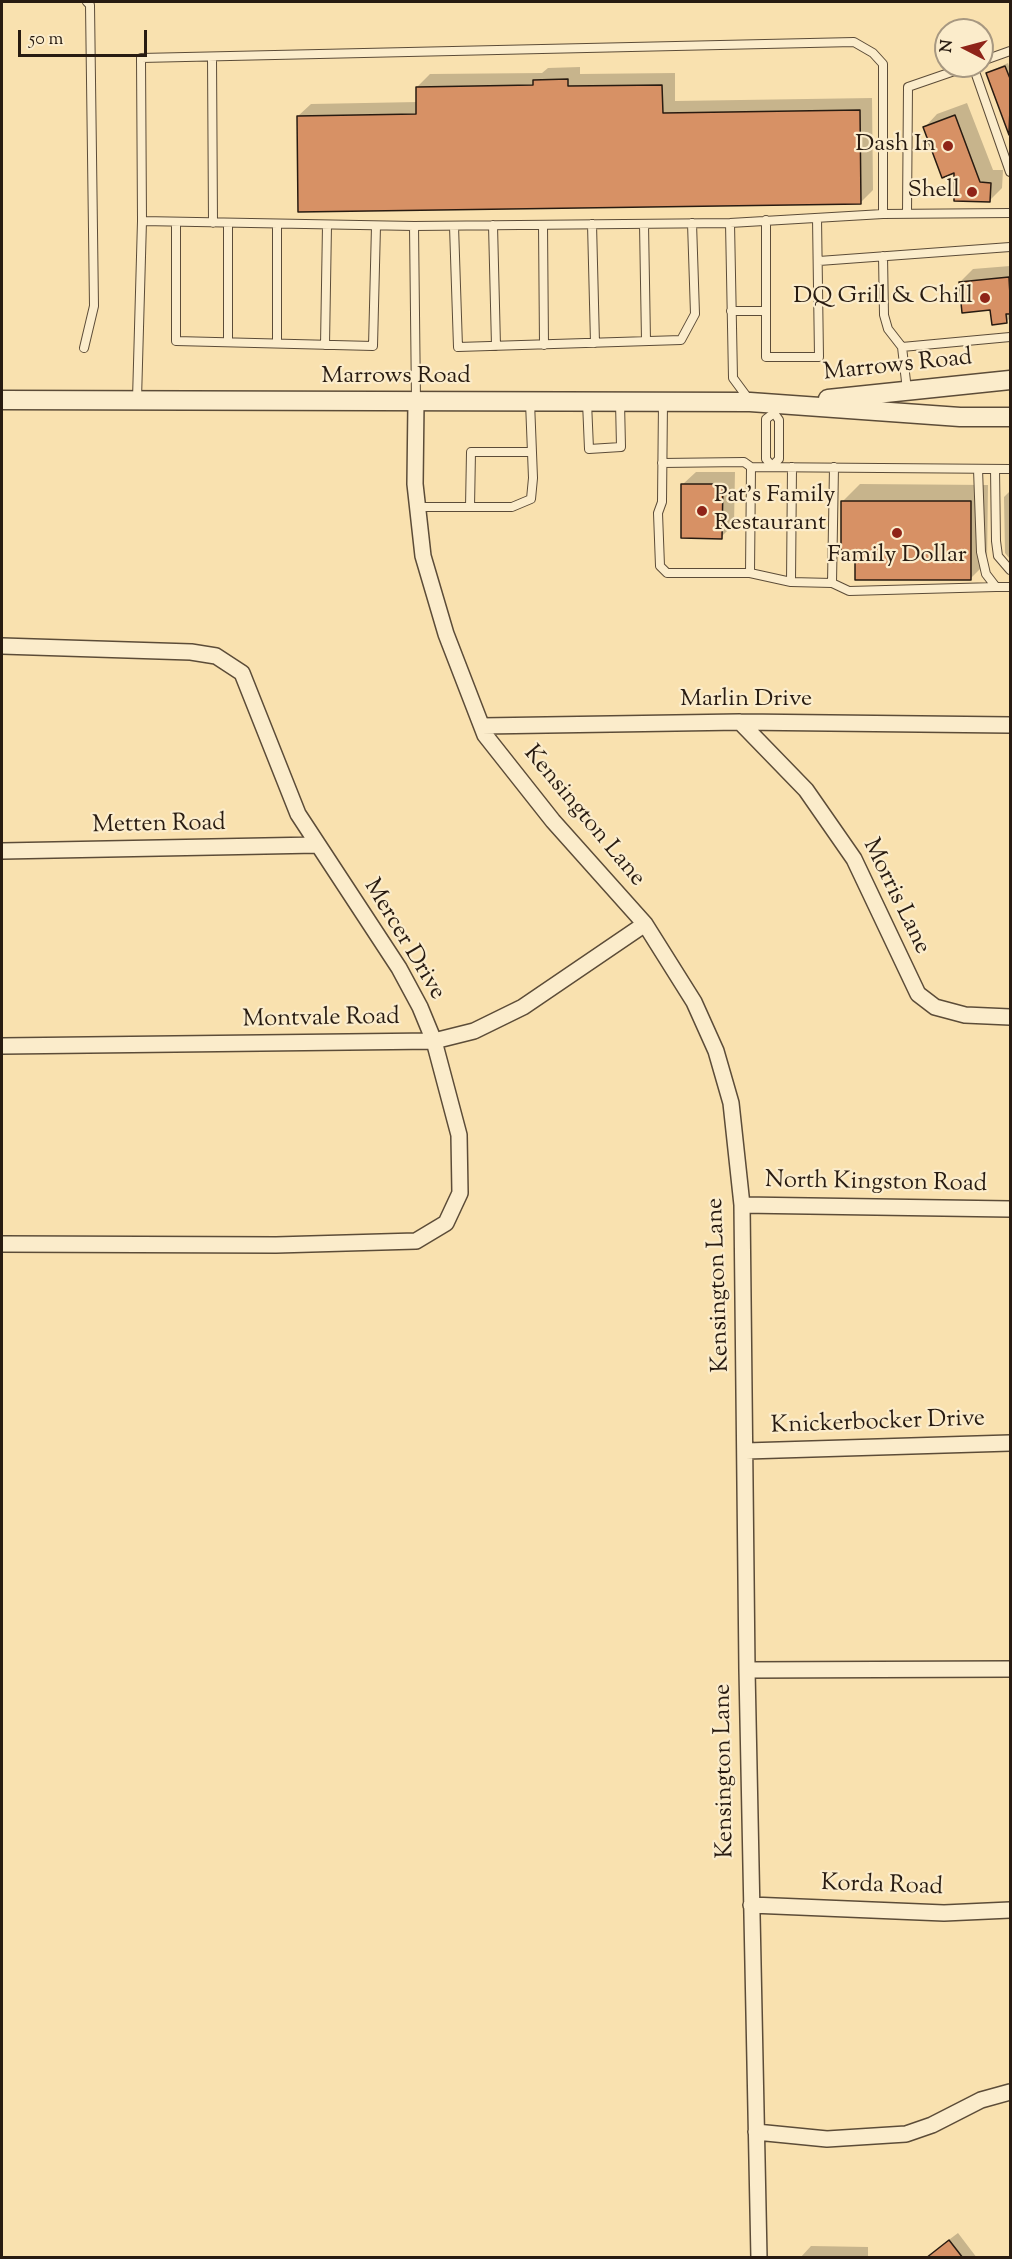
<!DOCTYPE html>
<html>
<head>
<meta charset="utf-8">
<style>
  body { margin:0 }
  #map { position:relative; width:1012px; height:2259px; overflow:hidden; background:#f9e1af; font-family:"Sorts Mill Goudy",serif }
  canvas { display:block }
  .frame { position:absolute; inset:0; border:3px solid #281b11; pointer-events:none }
  .north { position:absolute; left:934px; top:18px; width:60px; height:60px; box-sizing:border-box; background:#fbeccb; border:2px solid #a79881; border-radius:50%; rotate:276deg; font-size:16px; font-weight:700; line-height:24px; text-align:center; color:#281b11 }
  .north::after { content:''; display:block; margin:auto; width:21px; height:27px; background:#8f2418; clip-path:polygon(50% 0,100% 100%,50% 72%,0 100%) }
  .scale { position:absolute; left:18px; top:30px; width:129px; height:27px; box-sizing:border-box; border:3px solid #281b11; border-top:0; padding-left:8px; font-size:18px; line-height:21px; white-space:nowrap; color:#281b11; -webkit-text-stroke:4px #fbeccb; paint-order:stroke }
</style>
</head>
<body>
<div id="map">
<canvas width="1012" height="2259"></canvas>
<div class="frame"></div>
<div class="north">N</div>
<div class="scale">50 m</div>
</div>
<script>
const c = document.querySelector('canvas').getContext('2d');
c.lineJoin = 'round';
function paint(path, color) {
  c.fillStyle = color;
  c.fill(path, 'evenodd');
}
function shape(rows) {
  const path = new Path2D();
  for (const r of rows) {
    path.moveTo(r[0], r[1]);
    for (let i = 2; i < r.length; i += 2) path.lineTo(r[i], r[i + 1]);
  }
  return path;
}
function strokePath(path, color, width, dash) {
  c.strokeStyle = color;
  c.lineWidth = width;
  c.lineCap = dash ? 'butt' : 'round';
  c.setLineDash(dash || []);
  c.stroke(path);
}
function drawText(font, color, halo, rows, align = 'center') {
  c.font = font + ' "Sorts Mill Goudy",serif';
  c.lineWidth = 4.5;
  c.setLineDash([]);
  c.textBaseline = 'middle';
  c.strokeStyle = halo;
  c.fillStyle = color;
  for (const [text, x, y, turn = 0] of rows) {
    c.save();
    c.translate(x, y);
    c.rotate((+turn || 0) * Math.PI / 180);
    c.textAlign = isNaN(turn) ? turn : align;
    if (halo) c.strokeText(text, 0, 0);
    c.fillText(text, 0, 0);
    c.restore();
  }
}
const shadow = shape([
  [1008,63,1010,69,1010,134,987,73],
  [580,67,580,74,675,73,675,101,872,98,873,190,861,202,298,116,311,104,418,102,417,87,430,74,542,73,548,68],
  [967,103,993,170,1003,170,1002,188,990,200,956,171,925,127,937,114],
  [1010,266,1010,318,1006,322,960,282,973,269],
  [696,472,735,472,734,524,721,537,683,484],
  [860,484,988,485,987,562,970,579,857,558,843,501],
  [1010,491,1010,559,1005,553,1004,497],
  [958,2233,977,2258,931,2258,938,2248],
  [811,2246,868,2247,868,2258,800,2258]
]);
const building = shape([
  [1005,66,1011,81,1009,135,986,73,1005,66],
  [568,79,568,86,662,85,663,113,860,110,861,204,298,212,297,116,416,114,416,87,533,85,533,80,568,79],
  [955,115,980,182,991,183,990,202,954,201,954,173,942,178,923,127,955,115],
  [1009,277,1011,314,1006,314,1007,323,992,325,990,310,962,313,959,282,1009,277],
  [681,484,723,484,722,539,681,538,681,484],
  [841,501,971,501,971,580,855,580,855,560,841,559,841,501],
  [949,2240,963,2258,926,2258,949,2240]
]);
const service = shape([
  [212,57,213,223],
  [982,61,1010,51],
  [973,66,1010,172],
  [907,213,908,87,969,66],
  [883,214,1010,213],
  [766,220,766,311],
  [176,222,176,341,373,346,376,226],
  [228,223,228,342],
  [730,223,733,378,750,401],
  [592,224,595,343],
  [644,224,646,341],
  [493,225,496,346],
  [543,225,544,345],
  [414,226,730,223,883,214,883,64,873,53,854,42,141,58,142,221,414,226,416,401],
  [454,226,458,347,681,340,695,314,692,223],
  [883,256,884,315,888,329,902,347,1010,337],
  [819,261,1010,247],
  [731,311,766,311,766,357,819,357,817,218],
  [277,343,277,224],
  [325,345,327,225],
  [902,347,907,390],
  [84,348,94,306,90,5,87,2],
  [137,399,142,221],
  [587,402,589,449,621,447,620,402],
  [663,402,662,502,658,513,660,566,667,573,750,573],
  [662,463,744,462,751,467,750,573,791,582],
  [772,466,779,459,779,420,774,413,773,404],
  [772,466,766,459,766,419,774,413],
  [751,467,1010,469],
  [792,467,791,582,832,583,849,591,996,587],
  [978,469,981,552,986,574,996,587,1010,587],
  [995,469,996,541,998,556,1010,570],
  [418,507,512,507,531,499,533,478,530,402],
  [470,507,471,452,532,452],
  [832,583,834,467]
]);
const minor = shape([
  [416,402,415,484,423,556,446,634,485,735,553,821,645,924,694,1002,716,1051,731,1103,742,1205,747,1670,759,2258],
  [2,646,191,652,216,656,242,673,298,814,399,968,420,1007,434,1041,459,1135,460,1193,446,1223,416,1241,276,1245,2,1244],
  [740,722,806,790,854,859,918,994,935,1007,965,1015,1010,1017],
  [482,726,740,722,1010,725],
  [2,851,317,845],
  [2,1046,434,1041,474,1031,523,1007,645,924],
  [742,1205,1010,1209],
  [746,1451,1010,1443],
  [747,1670,1010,1669],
  [751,1905,944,1913,1010,1910],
  [756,2132,827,2139,906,2134,932,2125,981,2100,1010,2092]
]);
const tertiary = shape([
  [828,399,1010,380],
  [2,400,750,402,960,417,1010,417]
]);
const markers = [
  [948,146,6,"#8f2418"],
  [972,192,6,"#8f2418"],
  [985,298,6,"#8f2418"],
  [702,511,6,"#8f2418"],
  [897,533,6,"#8f2418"]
];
const poiNames = [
  ["Dash In",936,146],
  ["Shell",960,192],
  ["DQ Grill & Chill",973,298],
  ["Pat's Family",714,497,"left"],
  ["Restaurant",714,525,"left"],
  ["Family Dollar",897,557,"center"]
];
const streetNames = [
  ["Marrows Road",898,367,-6],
  ["Marrows Road",396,378],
  ["Marlin Drive",746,701],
  ["Kensington Lane",583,817,50],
  ["Metten Road",159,826,-1],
  ["Morris Lane",895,897,64],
  ["Mercer Drive",403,940,59],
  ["Montvale Road",321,1020,-1],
  ["North Kingston Road",876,1184,1],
  ["Kensington Lane",720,1285,-92],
  ["Knickerbocker Drive",878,1424,-2],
  ["Kensington Lane",726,1771,-91],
  ["Korda Road",882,1887,2]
];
paint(shadow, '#0003');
paint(building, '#d79165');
strokePath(building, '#281b11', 1.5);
strokePath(service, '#5c4c38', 10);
strokePath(minor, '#5c4c38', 18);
strokePath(tertiary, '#5c4c38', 21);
strokePath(service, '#fbeccb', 8);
strokePath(minor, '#fbeccb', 15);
strokePath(tertiary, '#fbeccb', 18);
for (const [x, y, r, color] of markers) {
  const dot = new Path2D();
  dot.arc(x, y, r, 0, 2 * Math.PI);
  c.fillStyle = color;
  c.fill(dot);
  strokePath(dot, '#fbeccb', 2);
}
drawText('24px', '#281b11', '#fbeccb', poiNames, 'right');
drawText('24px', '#281b11', '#fbeccb', streetNames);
</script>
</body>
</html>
